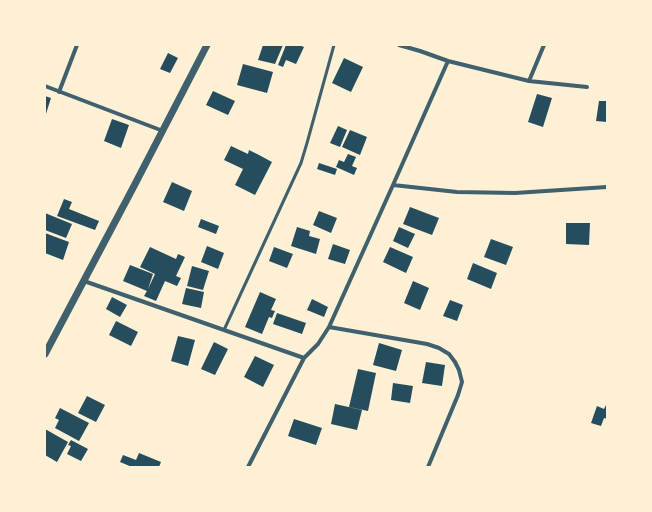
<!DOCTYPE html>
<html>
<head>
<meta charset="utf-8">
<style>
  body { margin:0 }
  #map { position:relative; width:652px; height:512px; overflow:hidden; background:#fdf0d5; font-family:"PT Sans Narrow",sans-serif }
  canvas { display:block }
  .frame { position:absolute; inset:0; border:46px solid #fdf0d5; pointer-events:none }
</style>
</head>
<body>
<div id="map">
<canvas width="652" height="512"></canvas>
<div class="frame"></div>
</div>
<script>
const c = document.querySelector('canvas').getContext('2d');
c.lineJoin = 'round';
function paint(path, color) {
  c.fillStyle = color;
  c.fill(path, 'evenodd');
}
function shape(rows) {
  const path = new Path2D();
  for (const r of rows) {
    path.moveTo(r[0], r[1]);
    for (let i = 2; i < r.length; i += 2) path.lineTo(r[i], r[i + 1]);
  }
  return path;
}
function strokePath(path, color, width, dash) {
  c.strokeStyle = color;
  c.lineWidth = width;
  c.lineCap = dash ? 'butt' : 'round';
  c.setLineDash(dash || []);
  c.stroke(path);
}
const building = shape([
  [263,45,283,45,275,64,258,60],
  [286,45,299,45,304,47,296,64,286,60,283,67,278,65],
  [168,53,178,58,170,73,160,69],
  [344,58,363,67,351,92,332,83],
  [243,64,273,72,267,93,237,85],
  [213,91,235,101,228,115,206,105],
  [537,94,552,98,543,127,528,122],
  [45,96,51,98,45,117],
  [599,101,607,101,607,122,596,121],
  [112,119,129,125,121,148,104,141],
  [338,126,347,130,340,147,330,143],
  [350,130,367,137,360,155,342,147],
  [231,146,248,154,249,150,259,155,252,170,259,155,272,162,255,195,235,185,243,169,224,160],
  [348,154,356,157,352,166,357,168,354,175,336,167,339,160,344,162],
  [319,163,337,169,335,175,317,169],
  [172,182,192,191,184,211,163,202],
  [64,199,72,202,69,209,99,221,95,230,57,216],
  [410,207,439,218,432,235,403,224],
  [319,211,337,218,331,233,313,225],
  [45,213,72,224,66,238,45,230],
  [201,219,219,226,216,234,198,227],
  [566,223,590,223,589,245,566,244],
  [297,227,310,231,309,236,320,239,316,254,291,246],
  [399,227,415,234,408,248,393,241],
  [45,233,69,242,63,260,45,253],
  [491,239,513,247,506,265,484,257],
  [333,244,350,250,345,264,328,259],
  [207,246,224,253,218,269,201,262],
  [150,247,176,259,178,254,185,257,176,276,181,278,177,286,165,281,156,301,144,296,147,291,123,281,130,265,153,274,148,289,155,274,140,267],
  [274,247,293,254,287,268,269,261],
  [390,247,413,257,406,273,383,262],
  [473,263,497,273,491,289,467,279],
  [192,266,209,271,203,290,187,286],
  [413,281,429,288,420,310,404,303],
  [186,288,204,292,201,308,182,304],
  [260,292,276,299,271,310,275,311,272,318,269,317,262,334,245,327],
  [112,297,127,305,120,317,106,309],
  [312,299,328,307,324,317,307,310],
  [450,300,463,305,457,321,443,316],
  [277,313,306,323,302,334,273,324],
  [116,321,138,332,131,346,109,335],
  [178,336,195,340,188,366,171,361],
  [214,342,228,349,215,375,201,369],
  [379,343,402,350,396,371,373,365],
  [255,356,274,365,263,387,244,377],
  [426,362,445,365,442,386,422,383],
  [358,369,376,373,368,411,349,407],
  [393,383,413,386,410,403,391,400],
  [87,396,105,405,96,422,78,413],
  [607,403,607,419,604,418,601,426,591,423,597,406,604,409],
  [335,404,362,410,357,430,331,424],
  [60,408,89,423,79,441,55,428,59,420,55,418],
  [294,419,322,428,316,445,288,436],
  [45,429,68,442,57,462,45,455],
  [71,440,88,449,81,461,67,454,71,446,68,445],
  [139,453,161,462,159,467,132,467,120,462,123,455,136,460]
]);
const service = shape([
  [224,330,301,163,307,143,334,45]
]);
const minor = shape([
  [399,45,420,51,448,61,529,81,587,87],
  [529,81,544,45],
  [45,86,163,131],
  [59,92,77,45],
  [393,185,457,192,515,193,607,187],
  [84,281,304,358],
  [329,327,427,344,439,348,449,354,455,362,459,370,462,382,458,395,428,467],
  [248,467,304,358,318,344,329,327,393,185,448,61]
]);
const tertiary = shape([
  [45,354,134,186,207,45]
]);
paint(building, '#264d5e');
strokePath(service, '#3f606c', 3);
strokePath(minor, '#3f606c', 4);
strokePath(tertiary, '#3f606c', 7);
</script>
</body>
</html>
